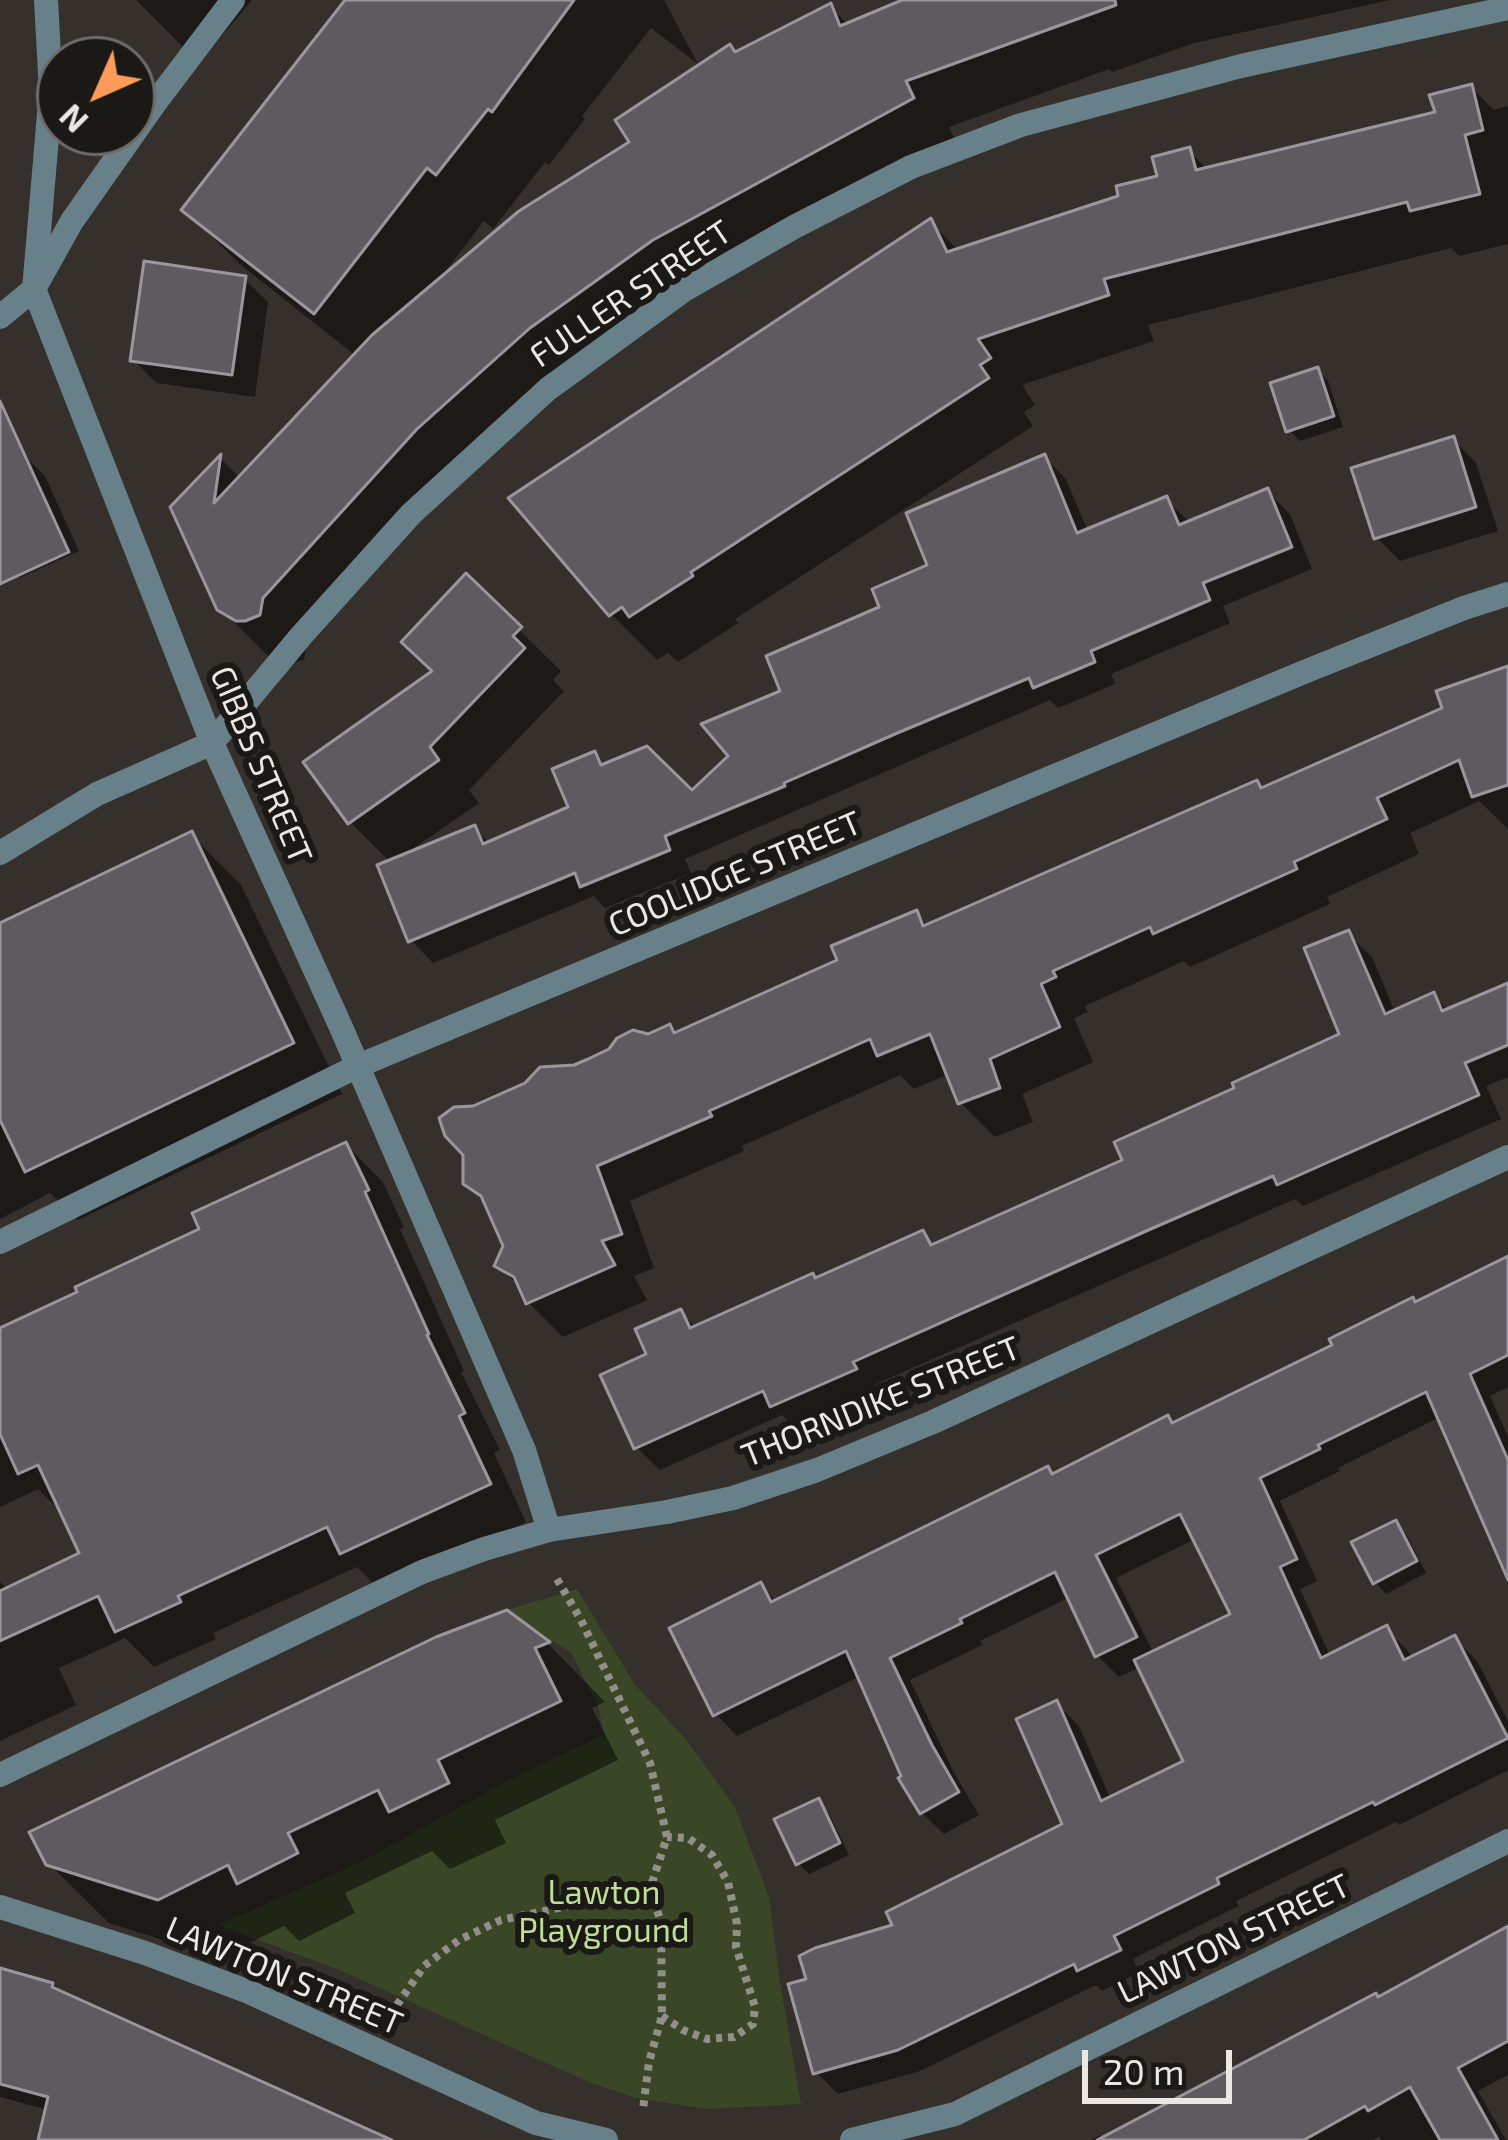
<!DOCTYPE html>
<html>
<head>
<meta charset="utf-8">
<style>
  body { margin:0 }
  #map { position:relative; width:1508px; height:2140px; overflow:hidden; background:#35302b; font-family:"Exo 2",sans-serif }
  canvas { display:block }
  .north { position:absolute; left:36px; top:36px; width:120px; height:120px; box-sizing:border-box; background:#1b1916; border:3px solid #6e6c68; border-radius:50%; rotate:225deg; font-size:33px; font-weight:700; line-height:48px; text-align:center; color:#ebe8e4 }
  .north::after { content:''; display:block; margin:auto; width:42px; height:54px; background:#ff9b5a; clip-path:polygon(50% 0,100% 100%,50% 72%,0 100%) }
  .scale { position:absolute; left:1082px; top:2050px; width:150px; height:54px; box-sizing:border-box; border:6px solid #ebe8e4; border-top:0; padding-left:15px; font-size:36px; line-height:42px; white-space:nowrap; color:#ebe8e4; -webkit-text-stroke:9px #1b1916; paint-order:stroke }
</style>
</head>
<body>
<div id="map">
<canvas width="1508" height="2140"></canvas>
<div class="north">N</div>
<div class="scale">20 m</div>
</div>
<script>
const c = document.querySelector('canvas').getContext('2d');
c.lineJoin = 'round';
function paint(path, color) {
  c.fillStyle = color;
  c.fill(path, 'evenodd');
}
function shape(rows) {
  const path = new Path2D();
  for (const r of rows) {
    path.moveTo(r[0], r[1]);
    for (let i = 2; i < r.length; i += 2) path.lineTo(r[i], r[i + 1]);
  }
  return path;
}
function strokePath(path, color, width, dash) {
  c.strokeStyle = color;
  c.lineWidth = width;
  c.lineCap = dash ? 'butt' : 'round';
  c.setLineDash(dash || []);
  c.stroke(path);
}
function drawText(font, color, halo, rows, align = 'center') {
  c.font = font + ' "Exo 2",sans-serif';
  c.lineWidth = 12;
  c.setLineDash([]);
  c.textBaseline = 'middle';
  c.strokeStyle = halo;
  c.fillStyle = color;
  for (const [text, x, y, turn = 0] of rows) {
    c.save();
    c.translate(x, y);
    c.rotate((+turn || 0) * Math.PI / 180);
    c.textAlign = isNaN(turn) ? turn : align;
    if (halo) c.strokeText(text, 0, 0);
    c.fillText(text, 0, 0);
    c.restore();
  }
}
const green = shape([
  [577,1589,635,1685,683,1736,735,1807,769,1897,779,1977,801,2104,706,2109,636,2098,591,2083,337,1969,218,1925,361,1862,505,1782,604,1734,598,1706,571,1652,537,1632,507,1610]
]);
const shadow = shape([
  [136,0,252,0,211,49,196,53,185,49],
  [349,0,664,0,698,64,651,28,582,116,585,119,549,165,545,162,493,229,484,221,440,278,633,143,736,55,830,6,849,26,910,0,1390,0,1194,43,1112,72,1109,69,949,127,957,144,699,285,575,373,462,474,307,644,304,660,284,665,267,655,220,608,174,507,221,459,241,479,356,356,241,265,185,210],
  [1471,87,1494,110,1508,106,1508,244,1459,256,1451,248,1148,325,1154,341,1022,385,1035,405,1024,412,1033,426,735,619,738,623,678,662,668,653,657,660,611,614,930,222,959,251,1122,198,1160,178,1189,151,1208,170,1438,114],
  [244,279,268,302,255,397,157,383,133,360],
  [1317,370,1328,381,1343,427,1300,441,1289,430],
  [1453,439,1476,463,1498,531,1400,561,1376,537],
  [21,452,45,476,79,551,19,578,0,560,0,462],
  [1044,457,1066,479,1088,532,1166,499,1190,523,1268,492,1290,514,1312,569,1223,606,1230,623,1111,674,1115,684,1058,708,1050,700,685,859,691,873,605,908,594,896,433,963,411,940,391,863,350,822,436,672,466,578,561,671,553,680,564,691,469,790,479,803,405,854,475,829,490,844,572,808,594,754,606,766,692,794,732,756,784,692,931,567],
  [1508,678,1508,829,1479,801,1410,833,1419,854,1327,897,1330,904,1190,967,1184,961,1085,1006,1088,1012,1074,1018,1093,1062,1022,1094,1033,1122,995,1137,960,1102,949,1074,914,1089,900,1075,742,1146,744,1151,630,1201,654,1268,634,1276,647,1300,563,1337,528,1302,523,1290,498,1265,507,1246,489,1206,466,1183,474,1109,669,1028,677,1035,841,962,916,914,929,927,1263,790,1446,709],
  [191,835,241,885,342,1094,78,1220,50,1193,0,1219,0,926],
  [1348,934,1372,957,1395,1012,1433,996,1449,1011,1508,987,1508,1077,1486,1086,1501,1119,1303,1206,1295,1199,874,1385,878,1392,796,1429,782,1415,660,1470,636,1447,650,1356,681,1312,696,1328,816,1281,923,1234,935,1247,1126,1161,1238,1090,1343,1036],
  [346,1145,383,1182,404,1228,400,1229,464,1371,461,1372,500,1450,494,1453,526,1522,379,1589,357,1567,213,1633,216,1639,154,1667,125,1638,59,1668,76,1705,0,1741,0,1582,8,1590,83,1555,61,1508,58,1509,38,1489,0,1507,0,1331,203,1230],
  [1508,1260,1508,1387,1490,1396,1508,1437,1508,1544,1440,1417,1338,1468,1340,1471,1280,1501,1317,1581,1300,1589,1330,1656,1386,1629,1408,1651,1413,1659,1455,1639,1477,1661,1508,1721,1508,1770,1399,1825,1396,1822,1236,1901,1239,1906,1133,1959,1140,1972,1102,1991,1096,1985,920,2071,838,2094,816,2072,809,1982,1066,1826,1057,1704,1079,1726,1111,1800,1187,1762,1140,1667,1119,1677,1097,1655,1070,1597,980,1641,982,1645,910,1680,953,1771,979,1815,944,1834,922,1813,861,1676,737,1736,716,1714,761,1586,777,1602,1053,1476,1174,1426],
  [1195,1539,1234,1616,1154,1654,1116,1578],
  [1395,1523,1406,1534,1426,1573,1386,1594,1375,1582],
  [507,1613,548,1644,605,1702,592,1708,618,1760,495,1820,506,1843,450,1869,432,1851,345,1893,355,1913,299,1941,284,1926,219,1958,109,1923,48,1863],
  [818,1802,829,1813,849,1855,809,1874,798,1863],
  [1508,1929,1508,2075,1478,2091,1506,2140,1381,2140,1379,2136,1373,2140,1091,2140,1100,2135,1104,2140,1379,2000],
  [0,1972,52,1985,60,1994,385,2140,41,2140,48,2110,0,2097]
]);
const building = shape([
  [345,0,574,0,492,112,488,109,436,175,427,168,314,314,181,210,345,0],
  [902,0,1115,0,1116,5,906,81,914,98,653,240,530,328,417,429,263,598,260,615,245,621,236,621,217,610,170,507,221,454,214,503,372,335,519,211,629,142,615,120,730,44,735,52,831,3,840,26,902,0],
  [1472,84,1483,130,1465,135,1480,194,1410,211,1407,202,1104,279,1109,295,978,339,991,358,980,365,989,378,691,572,693,576,629,617,622,607,609,616,508,498,931,218,947,252,1118,196,1116,186,1157,176,1152,157,1190,147,1196,170,1435,112,1429,95,1472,84],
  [144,261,246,276,232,375,130,361,144,261],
  [1318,367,1334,416,1286,432,1270,383,1318,367],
  [0,401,69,552,0,584,0,401],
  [1454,436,1476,507,1374,539,1351,468,1454,436],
  [1045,454,1077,533,1167,496,1179,525,1268,488,1292,547,1203,583,1210,600,1091,651,1095,662,1033,688,1029,678,895,734,784,783,785,786,665,836,670,850,580,887,575,873,408,942,377,865,475,825,483,844,568,807,552,769,595,751,601,765,647,746,692,790,728,756,701,724,780,691,766,656,879,607,872,589,927,565,906,513,1045,454],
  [466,573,522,627,513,636,525,648,430,747,439,760,348,824,303,762,432,671,401,642,466,573],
  [1508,666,1508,785,1472,797,1459,760,1377,798,1387,819,1294,862,1297,869,1153,934,1150,927,1053,971,1056,977,1041,984,1060,1027,990,1059,1000,1088,958,1104,930,1034,877,1056,870,1039,709,1111,712,1116,597,1166,622,1234,602,1241,615,1265,526,1304,514,1277,494,1266,503,1246,481,1196,463,1184,463,1155,445,1136,439,1118,454,1107,473,1106,525,1083,540,1067,574,1065,588,1059,609,1049,617,1038,633,1030,648,1034,670,1024,674,1033,837,960,831,946,917,910,923,926,1257,780,1261,788,1442,708,1436,691,1508,666],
  [192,831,294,1043,25,1172,0,1120,0,923,192,831],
  [1349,930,1385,1014,1434,992,1442,1011,1508,983,1508,1045,1465,1063,1479,1095,1277,1185,1273,1176,1153,1228,853,1362,857,1369,770,1407,763,1391,634,1449,600,1375,646,1354,635,1329,681,1309,690,1328,813,1273,815,1278,923,1230,931,1245,1122,1160,1114,1142,1234,1088,1232,1083,1339,1034,1304,948,1349,930],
  [346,1142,369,1190,365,1192,429,1334,427,1335,465,1413,459,1416,491,1484,340,1554,327,1527,178,1596,181,1602,115,1632,98,1596,0,1641,0,1591,79,1553,38,1465,18,1474,0,1434,0,1328,77,1292,75,1287,199,1229,192,1213,346,1142],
  [1508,1256,1508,1355,1470,1374,1508,1460,1508,1580,1426,1392,1318,1445,1320,1449,1260,1478,1297,1559,1280,1567,1321,1658,1387,1625,1404,1660,1455,1635,1508,1738,1375,1805,1373,1802,1217,1878,1219,1884,1114,1936,1121,1950,1077,1971,1074,1964,898,2050,813,2074,788,1984,806,1979,799,1956,815,1948,892,1925,886,1912,1062,1824,1016,1719,1057,1700,1101,1801,1183,1761,1134,1660,1230,1614,1180,1514,1096,1555,1137,1637,1095,1657,1055,1572,960,1619,962,1623,890,1658,932,1745,959,1792,920,1814,898,1778,901,1776,846,1651,713,1716,669,1628,761,1582,771,1602,1048,1466,1052,1474,1168,1415,1172,1423,1332,1345,1329,1339,1413,1297,1415,1302,1508,1256],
  [1396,1520,1417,1561,1373,1584,1351,1542,1396,1520],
  [507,1610,550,1642,535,1648,561,1701,438,1760,449,1783,389,1812,378,1790,288,1833,298,1853,237,1884,228,1865,158,1900,46,1865,29,1832,436,1637,507,1610],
  [819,1798,840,1843,796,1865,774,1819,819,1798],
  [1508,1926,1508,2041,1458,2068,1498,2140,1440,2140,1410,2087,1368,2111,1365,2106,1304,2140,1097,2140,1376,1993,1378,1997,1508,1926],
  [0,1968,53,1983,52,1987,392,2140,38,2140,48,2097,0,2084,0,1968]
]);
const path = shape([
  [557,1579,581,1620,650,1763,667,1837,650,1889,661,1922,662,2016,649,2062,643,2109],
  [397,2005,424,1966,459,1940,501,1920,650,1889],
  [662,2016,683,2030,707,2039,734,2037,753,2024,755,2007,736,1947,737,1924,728,1882,712,1855,688,1838,667,1837]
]);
const minor = shape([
  [46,0,51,91,34,289,212,743,340,1025,524,1450,549,1530],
  [0,317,34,289,72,221,155,103,233,0],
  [0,1242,358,1066,1309,670,1464,608,1508,594],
  [0,1907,145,1953,249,1992,536,2123,606,2140],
  [852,2140,955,2114,1508,1841]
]);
const tertiary = shape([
  [0,853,97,794,212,743,301,636,411,514,548,389,684,290,794,227,911,167,1021,125,1241,66,1508,8],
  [0,1775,422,1572,484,1549,549,1530,667,1512,733,1498,817,1470,933,1422,1508,1157]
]);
const streetNames = [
  ["FULLER STREET",631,294,-34],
  ["GIBBS STREET",261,765,67],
  ["COOLIDGE STREET",735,874,-23],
  ["THORNDIKE STREET",881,1402,-22],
  ["LAWTON STREET",1234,1939,-26],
  ["LAWTON STREET",284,1976,23]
];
const parkNames = [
  ["Lawton",604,1893],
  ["Playground",604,1931]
];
paint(green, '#394727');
paint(shadow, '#0007');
paint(building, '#5e5a60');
strokePath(building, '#9b969d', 3);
strokePath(path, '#928e8a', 8, [6, 6]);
strokePath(minor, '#68808a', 24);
strokePath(tertiary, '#68808a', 24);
drawText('33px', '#ebe8e4', '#1b1916', streetNames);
drawText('33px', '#bfde97', '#1b1916', parkNames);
</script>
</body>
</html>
